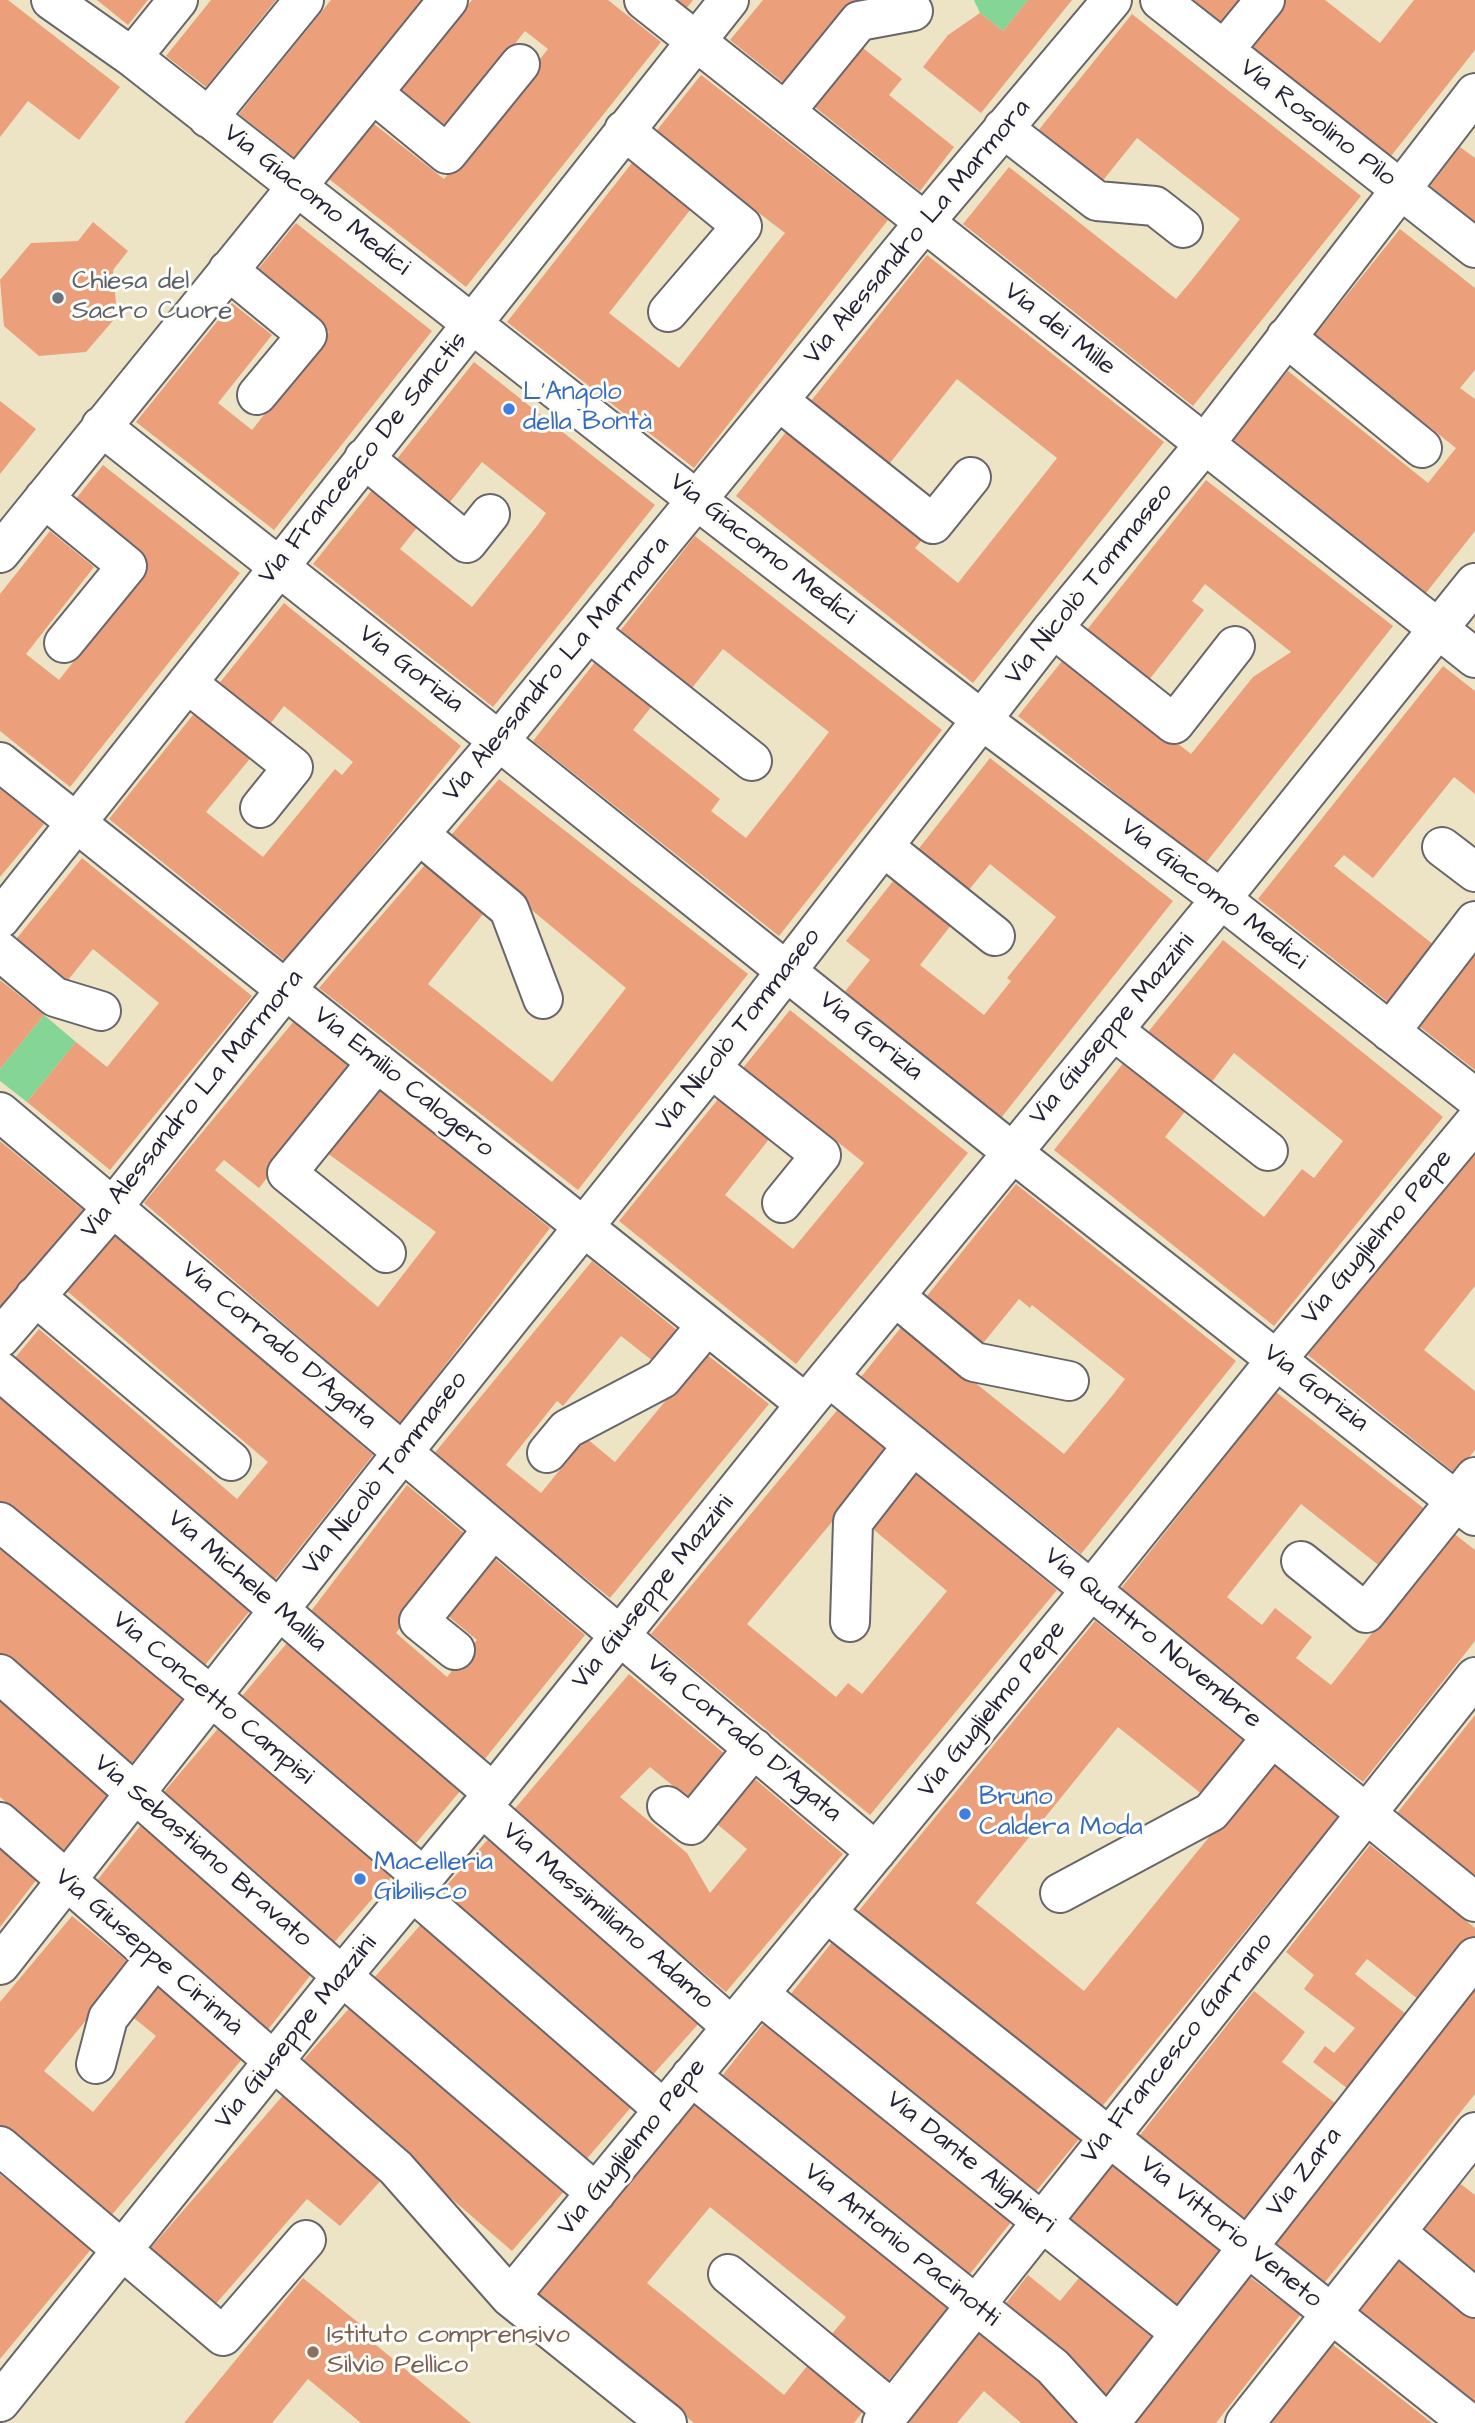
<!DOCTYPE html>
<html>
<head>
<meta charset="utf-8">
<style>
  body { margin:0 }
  canvas { display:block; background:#ece4c4 }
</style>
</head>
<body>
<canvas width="1475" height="2423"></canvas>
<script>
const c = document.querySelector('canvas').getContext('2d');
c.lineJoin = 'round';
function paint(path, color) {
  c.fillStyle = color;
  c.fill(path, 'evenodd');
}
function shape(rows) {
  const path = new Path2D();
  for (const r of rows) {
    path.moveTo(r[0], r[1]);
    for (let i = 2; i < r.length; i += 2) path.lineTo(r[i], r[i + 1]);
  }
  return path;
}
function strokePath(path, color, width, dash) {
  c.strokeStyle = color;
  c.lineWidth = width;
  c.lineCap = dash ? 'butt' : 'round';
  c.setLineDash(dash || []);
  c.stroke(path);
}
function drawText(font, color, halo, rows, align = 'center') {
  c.font = font + ' "Architects Daughter",sans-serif';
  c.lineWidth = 6;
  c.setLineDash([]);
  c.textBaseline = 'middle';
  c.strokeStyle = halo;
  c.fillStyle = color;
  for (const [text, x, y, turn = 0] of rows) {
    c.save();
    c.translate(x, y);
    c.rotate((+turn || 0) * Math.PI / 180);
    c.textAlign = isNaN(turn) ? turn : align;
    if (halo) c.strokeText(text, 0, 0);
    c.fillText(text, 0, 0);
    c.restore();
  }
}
const green = shape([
  [974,0,1028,0,1003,31,980,13],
  [44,1015,76,1042,27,1102,0,1081,0,1069]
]);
const building = shape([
  [0,0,8,0,120,87,79,140,28,101,0,137],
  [97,0,148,0,128,25],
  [211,0,276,0,206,87,166,56],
  [331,0,423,0,296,159,239,114],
  [472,0,608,0,661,42,466,287,329,179,374,124,444,179,548,49,525,31,445,132,397,94],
  [675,0,693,0,686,9],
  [763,0,865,0,790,88,730,40],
  [1028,0,1072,0,981,113,923,67,948,35,980,13,1003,31],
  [1194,0,1248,0,1226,26],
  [1279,0,1325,0,1380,43,1414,0,1475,0,1475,50,1391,156,1246,42],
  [1132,14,1361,196,1193,406,963,224,1009,167,1176,299,1191,281,1240,219,1137,138,1101,183,1037,132],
  [854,41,902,79,889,95,954,147,920,191,806,100],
  [701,75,888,220,694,468,507,322,635,159,694,205,609,313,679,368,776,244,785,233,721,184,716,191,650,139],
  [1460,147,1475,158,1475,222,1430,186],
  [93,222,128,251,113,270,117,316,86,352,39,356,4,326,0,280,31,243,78,241],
  [296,223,432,331,274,530,136,422,232,303,272,335,218,403,252,430,329,332,255,273],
  [1400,229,1475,288,1475,370,1460,388,1475,399,1475,531,1426,593,1232,439,1288,371,1428,483,1456,448,1314,336],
  [927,255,1164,442,973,683,736,496,786,432,922,540,915,548,958,583,1050,467,1057,458,957,379,886,468,807,406],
  [474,362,655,505,493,707,313,564,373,489,419,525,400,549,472,607,537,526,546,513,482,462,446,507,392,465],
  [0,401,36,429,0,474],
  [103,465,240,573,70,787,0,731,0,594,50,531,94,567,26,654,59,680,148,567,70,506],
  [1206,480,1393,626,1205,864,1018,716,1066,656,1191,754,1253,677,1291,652,1205,584,1192,601,1204,610,1145,685,1082,636],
  [695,536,942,730,779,936,533,741,599,657,656,701,633,730,720,799,711,811,746,838,795,776,829,732,723,649,688,693,616,636],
  [284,603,461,746,286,962,109,819,197,710,253,755,206,812,263,857,335,769,342,775,353,762,284,706,264,732,213,691],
  [1443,666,1475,691,1475,794,1454,777,1373,878,1344,855,1334,866,1439,949,1394,1007,1258,899],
  [990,758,1173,901,1001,1118,843,994,870,960,846,941,897,876,955,920,920,965,984,1015,1011,981,1007,978,1056,917,990,864,964,896,913,856],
  [499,779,748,974,578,1190,319,988,430,859,490,905,428,984,552,1082,626,988,447,840],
  [0,788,44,824,0,877],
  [82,858,252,996,110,1170,27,1102,76,1042,107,1067,159,1003,93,949,64,985,13,943],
  [1223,940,1443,1117,1274,1326,1054,1150,1129,1056,1190,1105,1165,1137,1264,1217,1302,1169,1314,1178,1343,1141,1234,1053,1207,1088,1144,1037],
  [1475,947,1475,1070,1415,1023],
  [0,980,44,1015,0,1069],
  [790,1010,968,1153,796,1364,619,1221,719,1098,770,1138,725,1195,793,1249,864,1163,794,1107,788,1114,738,1074],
  [294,1021,353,1069,259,1188,224,1160,215,1170,378,1307,436,1232,323,1150,376,1087,550,1228,400,1424,144,1203],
  [0,1141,83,1210,0,1308],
  [1475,1148,1475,1286,1424,1350,1475,1391,1475,1450,1456,1474,1308,1355],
  [1016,1184,1236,1361,1081,1554,861,1377,903,1325,1064,1454,1112,1396,1125,1379,1032,1305,1030,1308,1019,1299,980,1347,923,1301],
  [113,1232,373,1455,272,1583,14,1359,39,1329,237,1499,268,1462,67,1291],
  [592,1261,683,1335,658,1365,621,1336,563,1406,557,1401,506,1465,541,1493,586,1438,615,1462,705,1353,769,1404,610,1598,433,1455],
  [1276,1392,1431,1514,1386,1571,1301,1504,1227,1597,1262,1625,1275,1608,1312,1637,1296,1658,1331,1685,1452,1532,1475,1550,1475,1641,1363,1782,1119,1591],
  [0,1397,253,1607,200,1671,0,1505],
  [839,1408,891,1451,747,1624,836,1697,848,1683,862,1694,947,1591,867,1524,912,1470,1057,1590,870,1815,651,1634],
  [407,1485,470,1538,396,1633,447,1677,477,1640,441,1610,488,1553,585,1635,484,1760,308,1615],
  [0,1539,188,1695,131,1764,0,1655],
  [1095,1621,1251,1747,1208,1799,1118,1727,976,1903,1084,1991,1270,1762,1338,1817,1100,2109,857,1913],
  [287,1643,462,1789,412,1848,237,1702],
  [629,1674,732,1760,695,1804,650,1767,620,1797,687,1853,710,1893,747,1849,711,1819,749,1774,843,1854,726,1992,512,1812],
  [0,1694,114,1793,63,1851,0,1797],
  [1475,1715,1475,1880,1394,1817],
  [221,1725,394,1874,331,1946,158,1799],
  [145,1820,313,1972,263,2036,95,1883],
  [491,1836,701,2021,649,2079,439,1894],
  [1370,1845,1475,1928,1475,1937,1423,2003,1367,1959,1355,1974,1411,2018,1352,2092,1313,2062,1325,2046,1334,2053,1355,2028,1304,1989,1314,1975,1286,1952],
  [0,1847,37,1879,0,1927],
  [72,1916,132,1965,44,2071,93,2112,156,2036,124,2010,149,1980,243,2058,110,2217,0,2126,0,2002],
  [423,1922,633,2105,584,2162,373,1979],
  [833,1941,1080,2138,1032,2196,786,2000],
  [1475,1982,1475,2094,1321,2287,1267,2244],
  [1254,1991,1305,2032,1282,2062,1340,2107,1246,2226,1137,2139],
  [353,2004,566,2189,512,2251,298,2066],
  [767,2019,1015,2217,966,2279,718,2081],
  [285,2093,383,2178,340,2226,307,2199,214,2306,149,2250],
  [697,2102,949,2308,883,2387,827,2340,846,2317,710,2207,647,2283,784,2395,811,2361,867,2406,854,2423,694,2423,538,2295],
  [1112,2162,1227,2250,1179,2312,1063,2225],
  [0,2174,92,2248,0,2359],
  [1458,2182,1475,2195,1475,2279,1417,2232],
  [1397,2257,1475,2319,1475,2410,1353,2312],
  [1083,2273,1162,2336,1109,2405,1003,2307,1028,2275,1060,2301],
  [1246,2274,1300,2315,1216,2423,1130,2423],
  [303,2278,375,2336,371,2341,471,2423,361,2423,308,2379,272,2423,184,2423],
  [982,2330,1046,2381,1085,2423,1021,2423,984,2391,957,2423,907,2423],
  [1332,2344,1432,2423,1268,2423]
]);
const minor = shape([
  [51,0,132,57,698,501,982,720,1221,899,1475,1098],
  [644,0,1475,658],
  [1160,0,1475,248],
  [1224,50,1265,0],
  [132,57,178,0],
  [374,94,447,154,520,64],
  [785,112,859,21,913,11],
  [208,118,304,0],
  [1003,128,1097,201,1155,206,1183,228],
  [624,130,742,226,668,312],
  [228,270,307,335,257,395],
  [1286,337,1422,448],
  [779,401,933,524,971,477],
  [101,426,499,741,1012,1152,1475,1516],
  [364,458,467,543,490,514],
  [44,498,127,566,64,643],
  [0,553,448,0],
  [1053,628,1174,724,1235,646],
  [589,632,752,761],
  [187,683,293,767,260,808],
  [0,762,806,1404],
  [420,835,509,909,543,999],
  [884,847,995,936],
  [1442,847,1475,872],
  [0,919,729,0],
  [0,951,55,997,101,1011],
  [1113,1030,1268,1151],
  [1390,1032,1475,921],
  [377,1062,287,1173,386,1253],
  [711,1068,821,1155,782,1203],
  [0,1112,876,1852],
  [35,1296,231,1461],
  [896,1297,974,1362,1069,1381],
  [0,1338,113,1207,286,989,499,741,924,223,1112,0],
  [0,1371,493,1793],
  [829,1377,1475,1902],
  [547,1453,567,1429,662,1379,707,1325],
  [0,1522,212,1697,423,1877],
  [1301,1561,1366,1613,1475,1477],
  [850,1622,853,1522,913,1445],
  [455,1650,419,1621,493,1529],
  [0,1674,342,1976,596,2193],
  [667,1806,691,1825,754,1748],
  [482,1807,732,2027],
  [0,1822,396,2168,510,2297,667,2423],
  [412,1891,664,2110],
  [1060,1893,1211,1812,1272,1737],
  [826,1912,1469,2423],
  [0,1965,403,1452,711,1068,1053,628,1204,445,1475,93],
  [759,1994,1180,2333],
  [96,2064,108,2018,155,1958],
  [691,2076,1053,2367,1104,2423],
  [0,2146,223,2336,306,2240],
  [1396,2232,1475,2298],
  [728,2274,892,2410],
  [510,2297,1091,1590,1277,1359,1475,1122],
  [0,2402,342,1976,482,1807,806,1404,1221,899,1475,583],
  [882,2423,1475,1677],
  [1110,2423,1475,1957],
  [1245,2423,1475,2132]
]);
const markers = [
  [58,298,7,"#6b7280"],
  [509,409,7,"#3f7fe0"],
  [965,1814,7,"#3f7fe0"],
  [360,1879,7,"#3f7fe0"],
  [313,2352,7,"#8d6e63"]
];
const streetNames = [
  ["Via Rosolino Pilo",1317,124,38],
  ["Via Giacomo Medici",316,201,38],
  ["Via Alessandro La Marmora",918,233,-50],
  ["Via dei Mille",1059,330,38],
  ["Via Francesco De Sanctis",364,459,-51],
  ["Via Giacomo Medici",762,550,38],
  ["Via Nicolò Tommaseo",1090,585,-51],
  ["Via Gorizia",410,670,38],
  ["Via Alessandro La Marmora",557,670,-50],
  ["Via Giacomo Medici",1213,895,38],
  ["Via Giuseppe Mazzini",1113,1030,-50],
  ["Via Nicolò Tommaseo",739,1031,-52],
  ["Via Gorizia",870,1037,39],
  ["Via Emilio Calogero",403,1083,39],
  ["Via Alessandro La Marmora",193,1105,-51],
  ["Via Guglielmo Pepe",1378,1238,-50],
  ["Via Corrado D'Agata",278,1346,40],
  ["Via Gorizia",1315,1389,38],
  ["Via Nicolò Tommaseo",386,1474,-52],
  ["Via Michele Mallia",246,1582,41],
  ["Via Giuseppe Mazzini",654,1593,-51],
  ["Via Quattro Novembre",1152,1639,39],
  ["Via Concetto Campisi",212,1699,40],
  ["Via Guglielmo Pepe",993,1710,-51],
  ["Via Corrado D'Agata",743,1739,40],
  ["Via Sebastiano Bravato",202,1852,41],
  ["Via Massimiliano Adamo",607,1917,41],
  ["Via Giuseppe Cirinnà",148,1953,41],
  ["Via Giuseppe Mazzini",297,2033,-51],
  ["Via Francesco Garrano",1178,2049,-51],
  ["Via Guglielmo Pepe",633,2148,-51],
  ["Via Dante Alighieri",970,2163,39],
  ["Via Zara",1305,2173,-52],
  ["Via Vittorio Veneto",1230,2233,39],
  ["Via Antonio Pacinotti",901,2246,39]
];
const worshipNames = [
  ["Chiesa del",72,283],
  ["Sacro Cuore",72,313]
];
const shopNames = [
  ["L'Angolo",523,394],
  ["della Bontà",523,424],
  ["Bruno",979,1799],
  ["Caldera Moda",979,1829],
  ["Macelleria",374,1864],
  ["Gibilisco",374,1894]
];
const educationNames = [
  ["Istituto comprensivo",327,2337],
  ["Silvio Pellico",327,2367]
];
paint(green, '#84d596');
paint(building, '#eba07b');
strokePath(minor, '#69666b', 42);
strokePath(minor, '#fff', 38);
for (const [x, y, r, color] of markers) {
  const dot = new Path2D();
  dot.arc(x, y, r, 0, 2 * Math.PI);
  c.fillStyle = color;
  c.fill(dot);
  strokePath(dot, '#fdfcf7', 2.5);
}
drawText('26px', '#22223b', '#fdfcf7', streetNames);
drawText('26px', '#5b616d', '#fdfcf7', worshipNames, 'left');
drawText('26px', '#366cbe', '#fdfcf7', shopNames, 'left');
drawText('26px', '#785e54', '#fdfcf7', educationNames, 'left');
</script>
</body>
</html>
